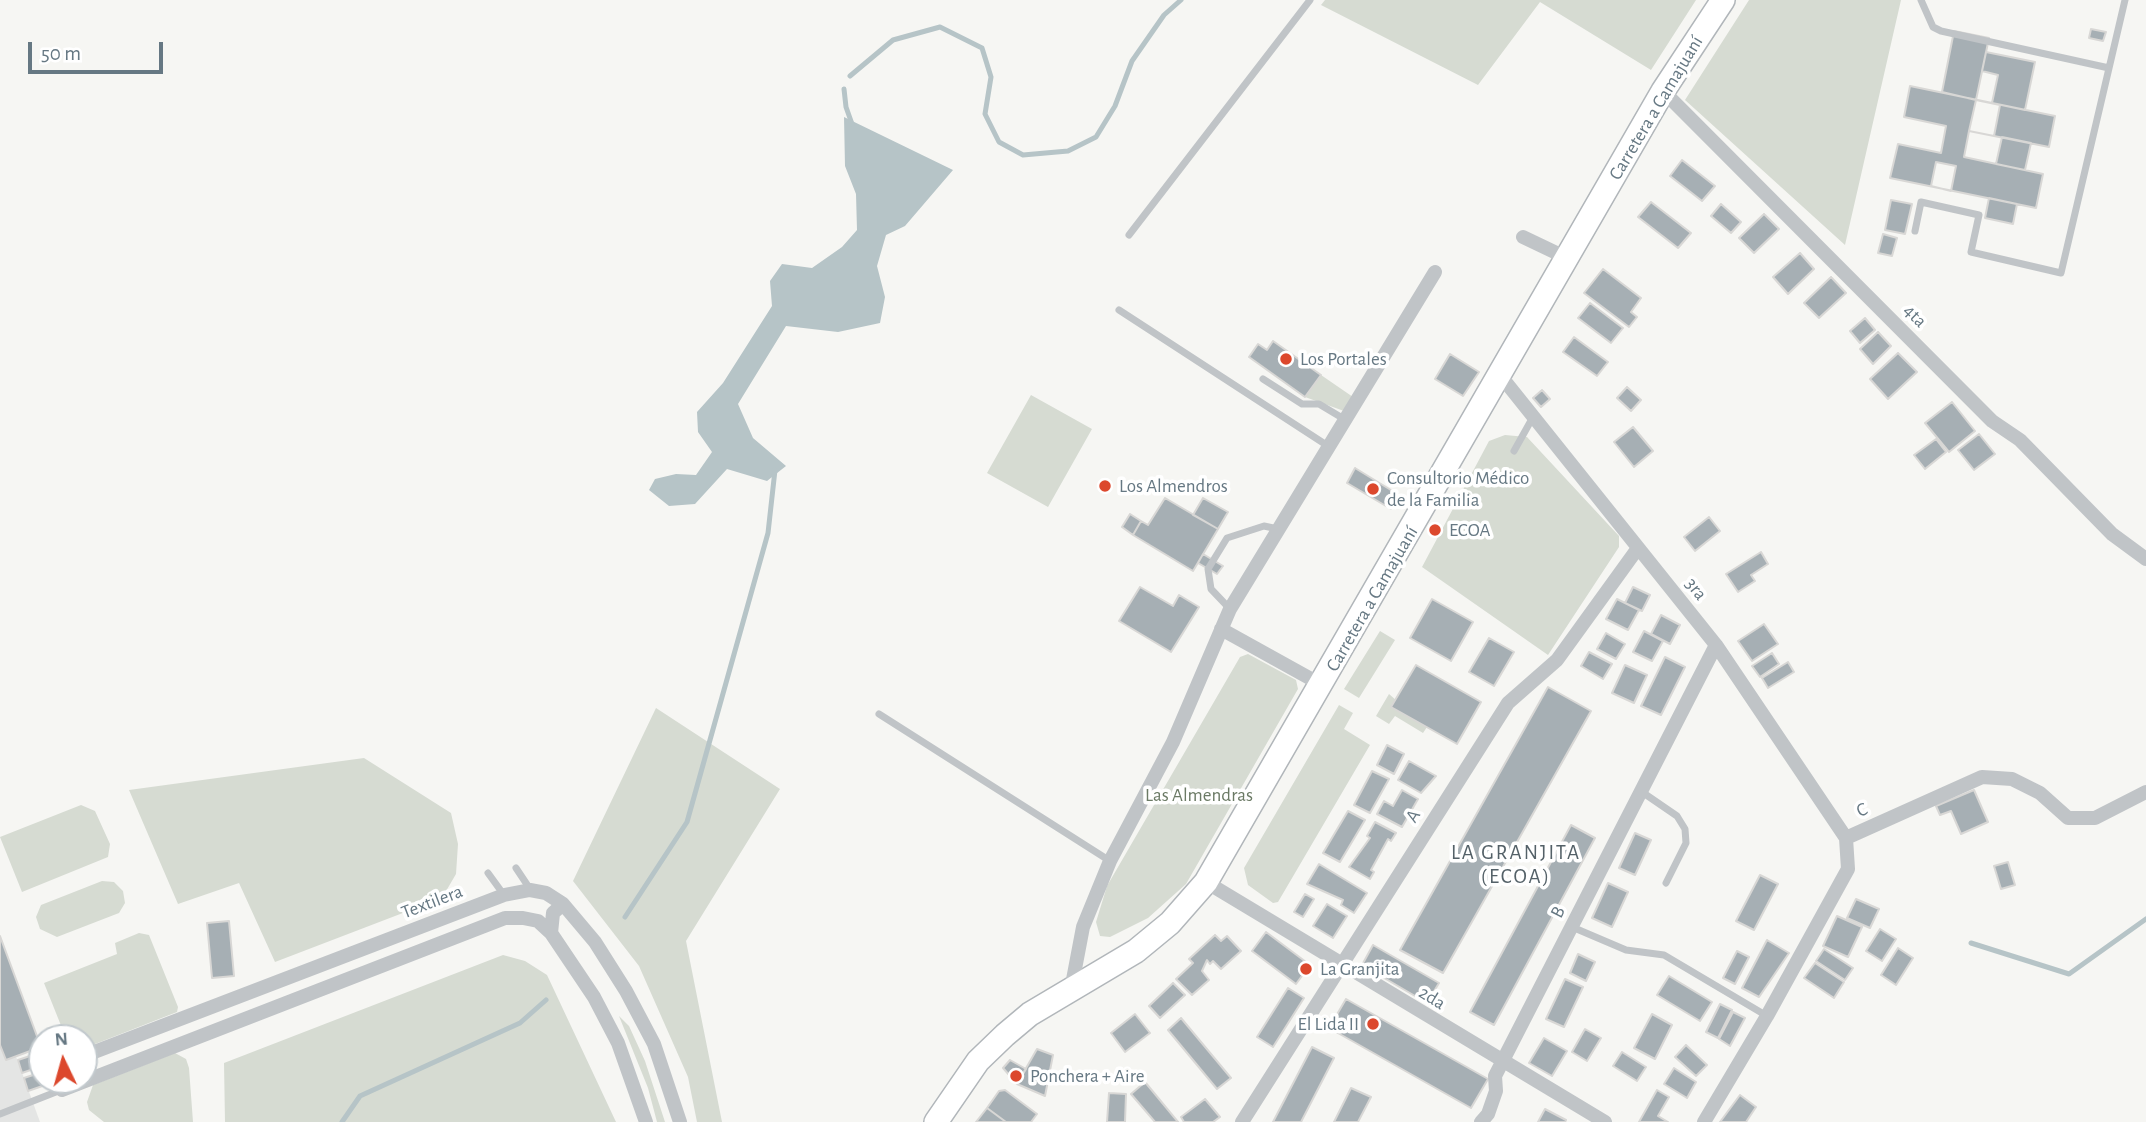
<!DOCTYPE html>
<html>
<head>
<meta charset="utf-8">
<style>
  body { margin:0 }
  #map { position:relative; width:2146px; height:1122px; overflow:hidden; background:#f6f6f3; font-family:"Alegreya Sans",sans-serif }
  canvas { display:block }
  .north { position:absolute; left:28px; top:1024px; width:70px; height:70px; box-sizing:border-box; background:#fff; border:2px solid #c2c9cd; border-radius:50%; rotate:355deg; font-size:19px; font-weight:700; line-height:28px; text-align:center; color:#667883 }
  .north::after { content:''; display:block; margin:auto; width:24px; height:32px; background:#dc482d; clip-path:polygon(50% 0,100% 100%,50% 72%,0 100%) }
  .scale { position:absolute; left:28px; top:42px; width:135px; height:32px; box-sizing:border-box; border:4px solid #667883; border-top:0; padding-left:9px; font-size:21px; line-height:24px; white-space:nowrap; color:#667883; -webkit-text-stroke:5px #fff; paint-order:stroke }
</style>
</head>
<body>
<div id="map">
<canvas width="2146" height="1122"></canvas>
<div class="north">N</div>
<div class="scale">50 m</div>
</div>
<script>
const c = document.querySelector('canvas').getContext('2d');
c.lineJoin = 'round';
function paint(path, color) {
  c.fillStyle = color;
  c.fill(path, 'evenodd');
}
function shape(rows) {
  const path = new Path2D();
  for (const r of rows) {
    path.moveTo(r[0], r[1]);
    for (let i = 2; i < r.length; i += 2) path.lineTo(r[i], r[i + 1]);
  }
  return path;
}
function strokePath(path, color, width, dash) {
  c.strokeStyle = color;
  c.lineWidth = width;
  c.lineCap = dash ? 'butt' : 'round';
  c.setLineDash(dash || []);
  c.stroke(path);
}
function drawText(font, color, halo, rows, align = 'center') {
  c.font = font + ' "Alegreya Sans",sans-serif';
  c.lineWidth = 7;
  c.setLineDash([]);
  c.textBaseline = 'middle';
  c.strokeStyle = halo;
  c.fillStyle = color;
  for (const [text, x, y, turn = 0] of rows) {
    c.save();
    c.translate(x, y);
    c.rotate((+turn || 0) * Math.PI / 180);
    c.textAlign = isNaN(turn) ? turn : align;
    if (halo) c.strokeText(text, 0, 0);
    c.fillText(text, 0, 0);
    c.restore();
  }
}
const built = shape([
  [0,1014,24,1078,40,1122,0,1122]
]);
const green = shape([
  [1325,0,1696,0,1651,70,1540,2,1478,85,1321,5],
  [1749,0,1901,0,1845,245,1685,100],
  [1321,375,1353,397,1344,411,1305,397],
  [1031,395,1092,429,1048,507,987,473],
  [1505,435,1527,437,1619,536,1619,547,1548,655,1422,567,1489,441],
  [1380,631,1395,640,1359,698,1344,689],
  [1248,654,1296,680,1298,689,1186,884,1148,918,1110,937,1100,936,1096,922,1107,886,1240,657],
  [1389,694,1427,727,1423,733,1395,716,1389,724,1376,716],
  [1339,705,1353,713,1344,729,1370,745,1278,902,1273,903,1248,885,1244,868],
  [656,708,780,789,686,941,722,1122,697,1122,688,1077,639,966,573,881],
  [364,758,451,813,458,844,456,874,442,898,275,962,239,883,178,904,129,790],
  [81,805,95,811,110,844,108,857,22,892,0,837],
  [102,881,114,882,123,891,125,903,119,913,57,937,40,929,36,917,41,905],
  [139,933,149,935,178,1007,177,1012,90,1046,84,1046,84,1038,66,1038,44,983,117,954,115,943],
  [503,955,525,961,547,975,616,1122,225,1122,224,1063],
  [619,1016,629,1026,645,1061,665,1122,657,1122,648,1088],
  [175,1053,186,1059,189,1068,193,1122,104,1122,89,1110,87,1102,93,1085]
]);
const water = shape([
  [844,117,953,170,905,226,886,235,877,266,885,297,880,323,838,332,786,326,738,404,753,438,786,466,767,481,727,469,695,504,669,506,649,490,655,479,676,474,696,475,712,452,698,432,697,412,723,383,772,306,770,281,782,264,812,268,842,247,857,230,856,194,845,166]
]);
const stream = shape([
  [850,76,893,40,940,27,982,48,991,77,985,114,999,142,1023,155,1068,151,1096,137,1115,106,1132,61,1164,15,1181,0],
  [844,89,846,107,852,124],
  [625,917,687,822,768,533,775,470],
  [1971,943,2069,974,2146,919],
  [342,1122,360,1096,520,1023,546,1000]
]);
const building = shape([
  [2091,29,2106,32,2103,41,2089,38,2091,29],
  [1954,31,1989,38,1976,100,1942,92,1954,31],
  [1986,52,2035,62,2025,110,1992,103,1998,75,1982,71,1986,52],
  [1910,86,2055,116,2049,147,1969,131,1964,157,2043,174,2036,208,1890,178,1898,144,1941,153,1946,126,1904,117,1910,86],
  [1976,100,2000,105,1994,136,1969,131,1976,100],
  [2002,137,2031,143,2025,170,1996,164,2002,137],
  [1682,160,1715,186,1702,201,1670,176,1682,160],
  [1936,162,1956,166,1951,191,1931,186,1936,162],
  [1989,198,2017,204,2013,224,1985,218,1989,198],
  [1891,200,1912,204,1905,234,1885,230,1891,200],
  [1651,202,1691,233,1678,248,1638,217,1651,202],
  [1721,204,1741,222,1731,233,1711,216,1721,204],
  [1764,214,1779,229,1754,253,1739,238,1764,214],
  [1883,234,1897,238,1892,256,1878,253,1883,234],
  [1800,253,1814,269,1788,294,1773,277,1800,253],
  [1603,269,1641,298,1631,312,1637,317,1629,327,1584,293,1603,269],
  [1831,277,1846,293,1819,318,1804,303,1831,277],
  [1590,303,1623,328,1611,343,1578,318,1590,303],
  [1865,318,1875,330,1860,343,1850,331,1865,318],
  [1878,332,1891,346,1873,364,1860,349,1878,332],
  [1574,337,1608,362,1597,376,1563,352,1574,337],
  [1273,341,1321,375,1305,397,1249,357,1258,344,1267,350,1273,341],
  [1898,353,1917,372,1888,399,1870,379,1898,353],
  [1450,354,1479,372,1463,396,1435,379,1450,354],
  [1627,387,1641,400,1631,411,1617,398,1627,387],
  [1542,390,1550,399,1541,407,1533,398,1542,390],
  [1952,402,1975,431,1949,452,1925,423,1952,402],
  [1633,427,1653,451,1634,467,1614,442,1633,427],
  [1979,434,1995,454,1974,470,1958,450,1979,434],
  [1936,439,1946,452,1925,469,1914,455,1936,439],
  [1355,468,1399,495,1391,509,1347,483,1355,468],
  [1165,498,1218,529,1193,571,1133,535,1141,521,1148,525,1165,498],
  [1203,498,1228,512,1218,529,1193,515,1203,498],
  [1130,514,1141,521,1133,535,1122,527,1130,514],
  [1709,517,1720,531,1695,551,1684,537,1709,517],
  [1761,552,1768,564,1751,575,1755,581,1738,592,1726,574,1761,552],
  [1203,554,1223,566,1217,574,1198,563,1203,554],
  [1140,587,1173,606,1179,595,1199,607,1171,652,1119,621,1140,587],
  [1633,587,1650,595,1642,611,1625,603,1633,587],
  [1432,599,1473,622,1451,661,1410,638,1432,599],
  [1617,599,1639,610,1628,630,1606,619,1617,599],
  [1661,615,1680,625,1670,644,1651,634,1661,615],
  [1764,624,1778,644,1752,661,1738,641,1764,624],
  [1644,631,1663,641,1652,661,1633,652,1644,631],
  [1606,633,1625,644,1616,659,1597,649,1606,633],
  [1489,638,1514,652,1494,686,1469,672,1489,638],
  [1589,652,1612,664,1603,679,1581,666,1589,652],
  [1772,653,1779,664,1760,677,1752,666,1772,653],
  [1665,657,1685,667,1661,715,1641,706,1665,657],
  [1788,662,1794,672,1768,688,1762,678,1788,662],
  [1416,665,1481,702,1457,744,1391,707,1416,665],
  [1625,665,1647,675,1634,703,1612,693,1625,665],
  [1548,687,1591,711,1443,973,1400,950,1548,687],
  [1387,745,1404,754,1394,774,1377,765,1387,745],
  [1409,761,1436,776,1421,793,1398,780,1409,761],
  [1372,771,1389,779,1370,813,1354,805,1372,771],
  [1402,790,1418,799,1402,827,1377,814,1384,801,1393,806,1402,790],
  [1974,790,1988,822,1961,834,1951,811,1940,815,1936,806,1974,790],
  [1348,811,1365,820,1340,862,1323,853,1348,811],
  [1375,822,1396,833,1391,841,1388,839,1371,870,1374,872,1370,879,1349,867,1370,838,1367,836,1375,822],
  [1571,825,1595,838,1494,1025,1470,1012,1571,825],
  [1635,833,1651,840,1635,875,1619,868,1635,833],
  [2008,862,2015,885,2001,889,1994,866,2008,862],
  [1319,864,1367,893,1354,913,1341,905,1343,900,1307,884,1319,864],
  [1760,875,1778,884,1754,930,1736,921,1760,875],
  [1608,883,1628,892,1612,927,1592,918,1608,883],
  [1305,894,1314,899,1303,917,1294,912,1305,894],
  [1856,899,1879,909,1870,928,1847,918,1856,899],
  [1327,904,1347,916,1333,938,1313,926,1327,904],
  [1837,916,1862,927,1848,957,1823,946,1837,916],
  [229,921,234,976,212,978,207,923,229,921],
  [1880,929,1896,939,1882,961,1866,951,1880,929],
  [1266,932,1310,965,1296,984,1252,951,1266,932],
  [1215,935,1221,941,1227,936,1241,951,1221,969,1213,961,1210,964,1207,960,1202,971,1209,980,1192,995,1176,979,1193,963,1189,959,1215,935],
  [0,936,41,1047,6,1060,0,1045,0,936],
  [1767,940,1789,953,1759,997,1742,988,1767,940],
  [1373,945,1439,983,1427,1003,1362,965,1373,945],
  [1898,948,1913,958,1896,985,1881,975,1898,948],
  [1824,949,1853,968,1845,980,1816,961,1824,949],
  [1737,951,1749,957,1735,984,1723,978,1737,951],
  [1578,954,1595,962,1586,981,1570,973,1578,954],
  [1815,963,1844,982,1834,998,1804,978,1815,963],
  [1669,976,1712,1002,1700,1021,1657,995,1669,976],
  [1565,979,1583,987,1564,1027,1546,1019,1565,979],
  [1173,983,1185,995,1160,1018,1149,1006,1173,983],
  [1288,988,1304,998,1273,1047,1257,1037,1288,988],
  [1346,999,1488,1079,1471,1108,1329,1028,1346,999],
  [1720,1004,1732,1010,1718,1038,1706,1032,1720,1004],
  [1733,1012,1745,1018,1730,1046,1719,1039,1733,1012],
  [1135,1014,1150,1033,1125,1052,1111,1033,1135,1014],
  [1652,1014,1672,1025,1655,1059,1634,1048,1652,1014],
  [1181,1018,1231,1078,1217,1089,1168,1030,1181,1018],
  [1585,1029,1601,1038,1587,1061,1572,1052,1585,1029],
  [1544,1038,1567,1051,1552,1076,1529,1063,1544,1038],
  [1686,1045,1707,1065,1696,1076,1675,1057,1686,1045],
  [1312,1047,1334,1058,1301,1122,1273,1122,1312,1047],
  [1037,1049,1053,1055,1045,1096,1017,1084,1037,1049],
  [42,1052,42,1066,22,1073,18,1060,42,1052],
  [1622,1052,1646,1067,1637,1081,1613,1066,1622,1052],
  [1010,1060,1026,1069,1017,1084,1003,1068,1010,1060],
  [1674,1068,1696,1082,1687,1098,1664,1084,1674,1068],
  [42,1072,42,1080,54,1082,28,1091,24,1078,42,1072],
  [1145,1082,1178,1122,1155,1122,1131,1094,1145,1082],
  [1351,1088,1371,1097,1358,1122,1334,1122,1351,1088],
  [1005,1090,1037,1114,1031,1122,1006,1122,987,1108,999,1091,1005,1090],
  [1657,1090,1669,1097,1658,1116,1668,1122,1639,1122,1657,1090],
  [1109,1093,1126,1094,1125,1122,1107,1122,1109,1093],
  [1740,1095,1756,1107,1746,1122,1720,1122,1740,1095],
  [1205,1099,1220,1117,1213,1122,1184,1122,1181,1117,1205,1099],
  [987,1108,1006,1122,976,1122,987,1108],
  [1545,1109,1566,1120,1565,1122,1538,1122,1545,1109]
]);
const lane = shape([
  [1921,0,1933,27,1941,31,2109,68],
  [1915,231,1921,202,1979,215,1971,252,2061,273,2125,0],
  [1129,235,1310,0],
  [1119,310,1328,446],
  [1263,379,1302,404,1319,404,1344,419],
  [1514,451,1533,417],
  [1230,609,1211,589,1208,569,1227,538,1264,526,1278,529],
  [879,714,1110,861],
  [1642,792,1677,816,1685,829,1686,843,1666,883],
  [516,868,530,889],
  [488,873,504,895],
  [1572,927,1626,950,1664,955,1767,1016],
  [0,1114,61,1090]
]);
const street = shape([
  [1663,91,1992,421,2020,440,2112,534,2146,559],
  [1523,237,1567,258],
  [1500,375,1716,645,1846,838],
  [1221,629,1322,685],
  [1846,838,1982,777,2012,779,2040,793,2068,818,2095,818,2146,792],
  [1206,882,1605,1122],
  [551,933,553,913,563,904],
  [1071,990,1083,927,1110,861,1173,742,1230,609,1435,272],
  [84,1061,89,1054,504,895,530,890,546,893,563,904,595,942,626,991,654,1044,680,1122],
  [69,1080,62,1090,505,918,523,918,538,921,551,933,594,997,618,1043,646,1122],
  [1242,1122,1508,703,1557,660,1638,548],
  [1481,1122,1488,1114,1496,1091,1495,1076,1716,645],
  [1704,1122,1767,1016,1848,869,1846,838]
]);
const primary = shape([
  [936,1122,978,1061,1005,1035,1030,1014,1136,951,1170,923,1206,882,1663,91,1723,0]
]);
const markers = [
  [1286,359,7,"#dc482d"],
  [1105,486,7,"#dc482d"],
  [1373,489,7,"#dc482d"],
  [1435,530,7,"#dc482d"],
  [1306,969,7,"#dc482d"],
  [1373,1024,7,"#dc482d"],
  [1016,1076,7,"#dc482d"]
];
const streetNames = [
  ["Carretera a Camajuaní",1656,108,-59],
  ["4ta",1915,316,45],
  ["3ra",1696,589,52],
  ["Carretera a Camajuaní",1372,599,-60],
  ["C",1862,810,-24],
  ["A",1413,816,-58],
  ["Textilera",432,902,-21],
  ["B",1558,912,-63],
  ["2da",1432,998,31]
];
const poiNames = [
  ["Los Portales",1300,359],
  ["Consultorio Médico",1387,478],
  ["de la Familia",1387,500],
  ["Los Almendros",1119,486],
  ["ECOA",1449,530],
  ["La Granjita",1320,969],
  ["El Lida II",1359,1024,"right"],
  ["Ponchera + Aire",1030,1076]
];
const parkNames = [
  ["Las Almendras",1199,795]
];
const neighbourhoodNames = [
  ["LA GRANJITA",1516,853],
  ["(ECOA)",1516,877]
];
paint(built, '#e4e5e4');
paint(green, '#d6dbd2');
paint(water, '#b6c4c7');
strokePath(stream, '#b6c4c7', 5);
paint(building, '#a6afb4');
strokePath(building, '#d8d7d5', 2);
strokePath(primary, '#b1b6ba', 26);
strokePath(lane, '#c0c4c7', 7);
strokePath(street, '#c0c4c7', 14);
strokePath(primary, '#fff', 23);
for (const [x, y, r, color] of markers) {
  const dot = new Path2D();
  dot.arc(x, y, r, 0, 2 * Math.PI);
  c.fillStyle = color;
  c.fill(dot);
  strokePath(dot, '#fff', 2.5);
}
drawText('19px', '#667883', '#fff', streetNames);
drawText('19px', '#667883', '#fff', poiNames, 'left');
drawText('19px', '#6b7a65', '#fff', parkNames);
c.letterSpacing = '2px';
drawText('21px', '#546168', '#fff', neighbourhoodNames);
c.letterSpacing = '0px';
</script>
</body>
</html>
